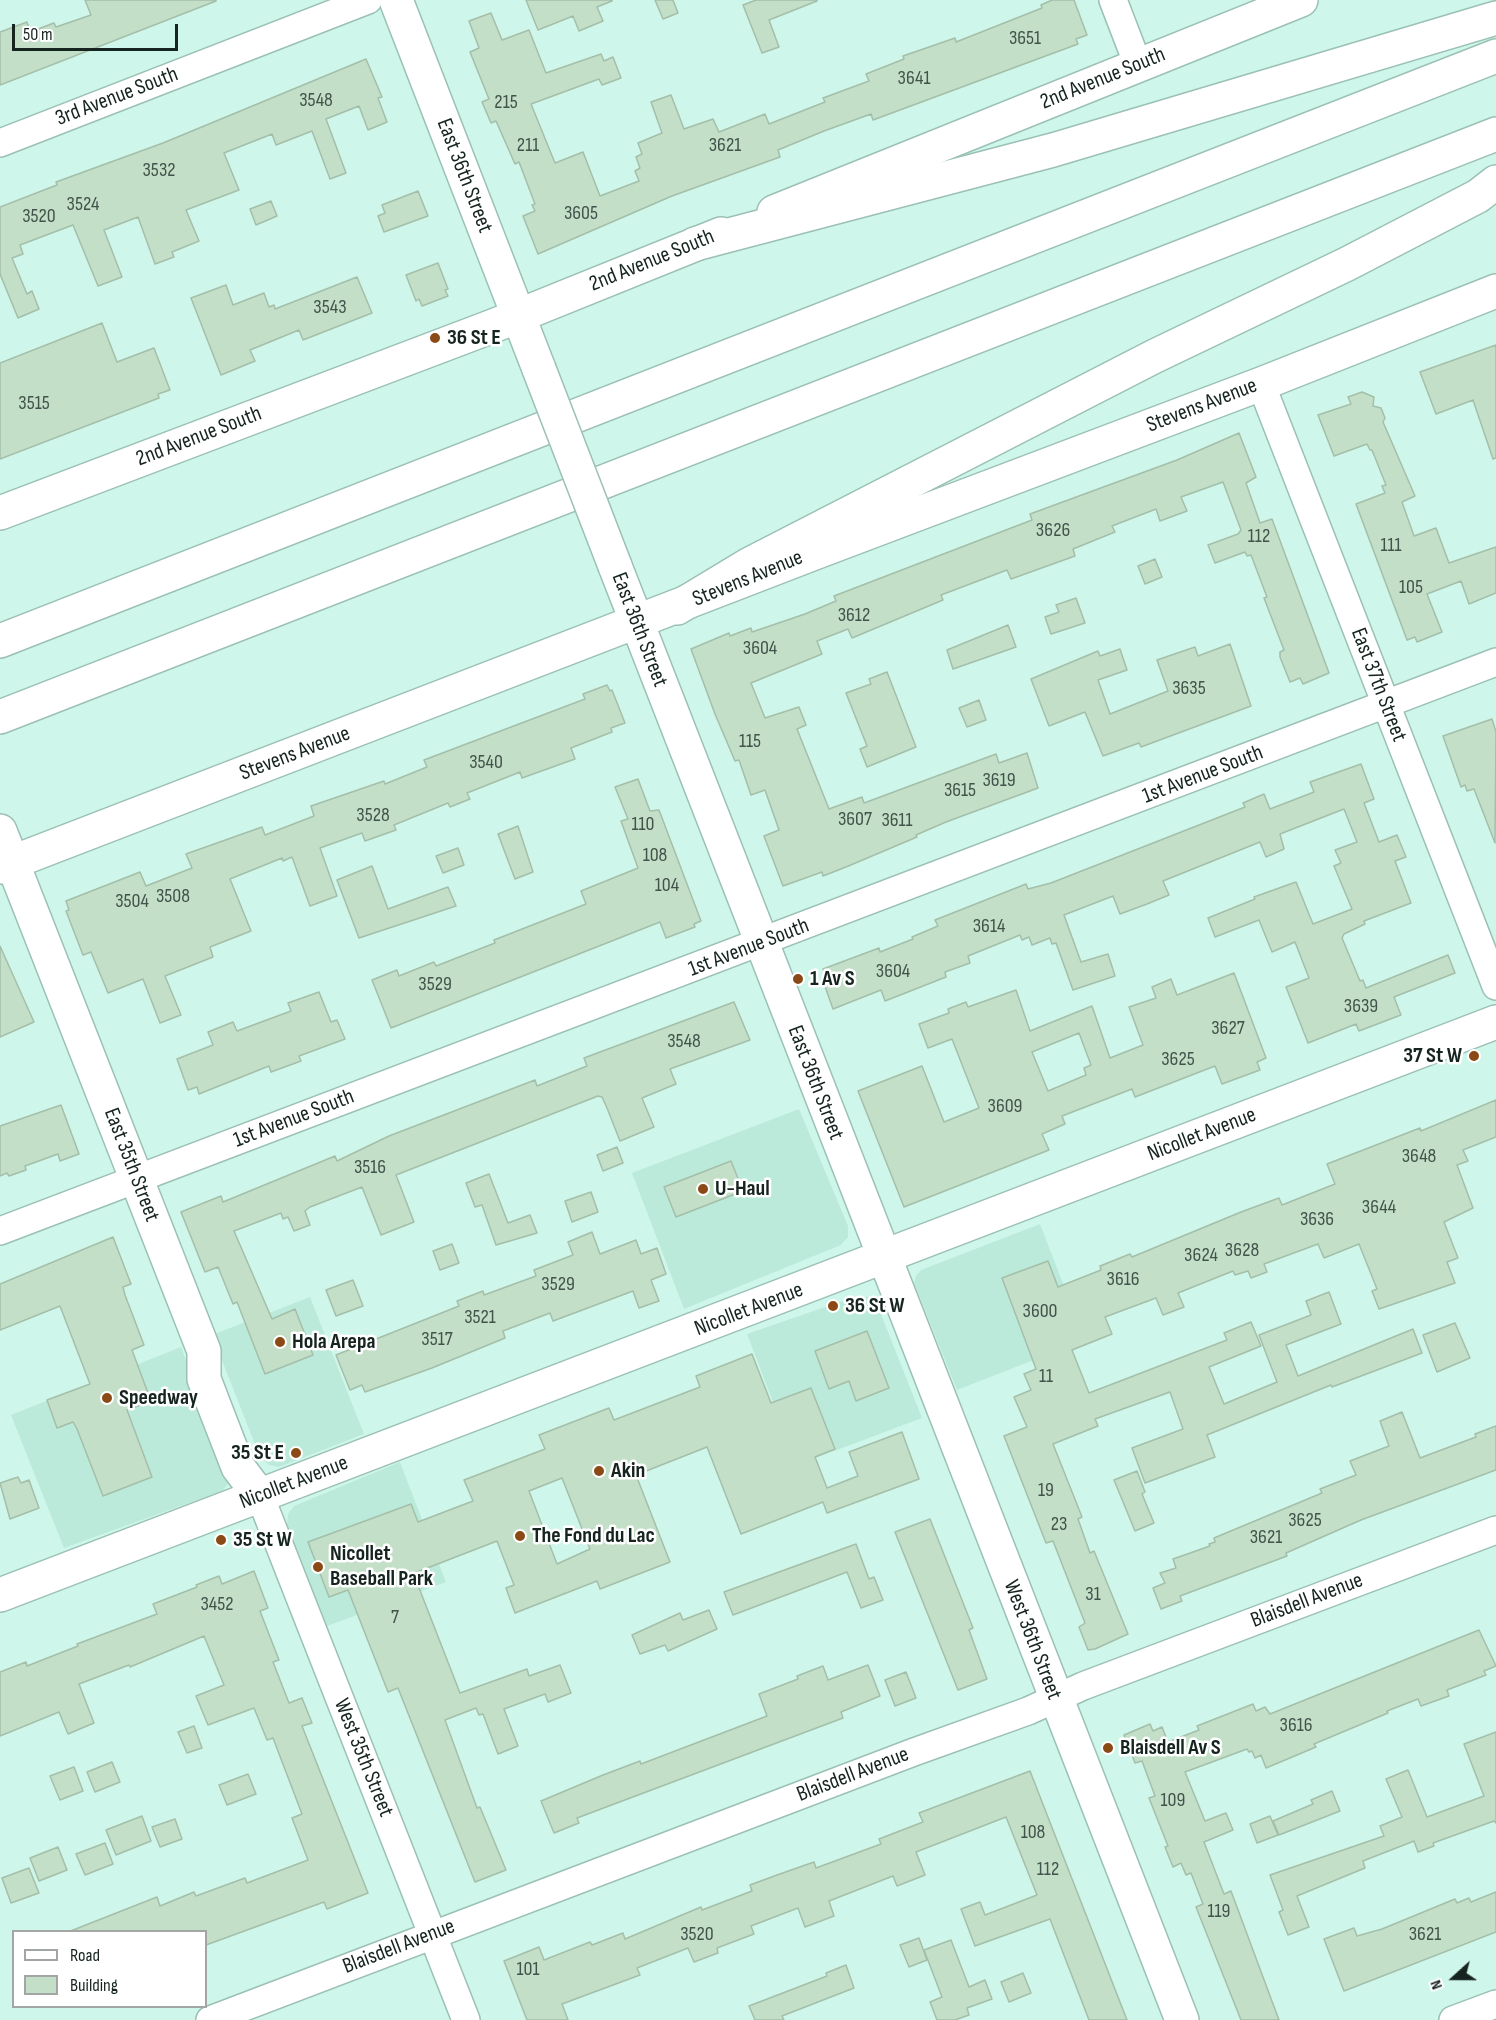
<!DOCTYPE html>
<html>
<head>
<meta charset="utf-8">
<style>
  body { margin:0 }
  #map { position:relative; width:1496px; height:2020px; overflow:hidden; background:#cff6ea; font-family:"Sofia Sans Condensed",sans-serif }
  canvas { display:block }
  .legend { position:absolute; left:12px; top:1930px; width:195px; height:78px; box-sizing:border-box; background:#fff; border:2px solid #a2a7a6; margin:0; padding:8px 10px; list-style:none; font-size:18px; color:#162420 }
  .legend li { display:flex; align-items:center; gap:12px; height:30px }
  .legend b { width:30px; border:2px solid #a2a7a6 }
  .north { position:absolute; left:1424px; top:1948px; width:60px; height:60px; -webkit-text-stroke:4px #fff; paint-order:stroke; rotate:249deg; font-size:16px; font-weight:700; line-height:24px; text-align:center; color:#162420 }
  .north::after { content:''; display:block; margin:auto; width:21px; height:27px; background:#162420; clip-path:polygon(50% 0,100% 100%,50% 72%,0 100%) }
  .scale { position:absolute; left:12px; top:24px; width:166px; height:27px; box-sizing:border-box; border:3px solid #162420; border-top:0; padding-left:8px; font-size:18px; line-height:21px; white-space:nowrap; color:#162420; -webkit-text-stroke:4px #fff; paint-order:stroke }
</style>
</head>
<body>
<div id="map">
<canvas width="1496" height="2020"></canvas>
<ul class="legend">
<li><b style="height:8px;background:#fff"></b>Road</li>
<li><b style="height:16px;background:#c3dfc8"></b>Building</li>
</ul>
<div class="north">N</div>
<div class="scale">50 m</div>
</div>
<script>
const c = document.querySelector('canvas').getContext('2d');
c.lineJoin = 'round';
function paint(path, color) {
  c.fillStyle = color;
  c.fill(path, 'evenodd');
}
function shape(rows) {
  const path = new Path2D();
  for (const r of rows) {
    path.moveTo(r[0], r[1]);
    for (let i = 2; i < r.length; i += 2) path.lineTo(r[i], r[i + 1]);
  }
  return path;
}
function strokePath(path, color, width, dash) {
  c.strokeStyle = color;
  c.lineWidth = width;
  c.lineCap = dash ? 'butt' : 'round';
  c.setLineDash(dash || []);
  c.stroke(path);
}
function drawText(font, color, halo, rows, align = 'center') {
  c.font = font + ' "Sofia Sans Condensed",sans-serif';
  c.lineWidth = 5;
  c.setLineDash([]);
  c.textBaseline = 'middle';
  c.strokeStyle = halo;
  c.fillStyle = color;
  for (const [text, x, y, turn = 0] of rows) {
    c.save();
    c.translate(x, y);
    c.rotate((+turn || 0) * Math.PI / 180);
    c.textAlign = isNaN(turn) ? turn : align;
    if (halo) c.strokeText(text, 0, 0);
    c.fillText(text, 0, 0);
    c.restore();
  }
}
const built = shape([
  [799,1109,848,1226,848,1237,841,1245,684,1309,632,1173],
  [1040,1224,1085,1340,957,1390,914,1283,916,1276,921,1270],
  [310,1297,364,1434,279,1467,269,1465,260,1457,212,1335],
  [854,1297,871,1297,879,1309,922,1418,797,1465,747,1334],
  [181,1347,229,1470,228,1484,222,1491,64,1548,11,1415],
  [400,1462,446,1582,327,1626,287,1525,288,1514,294,1506]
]);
const building = shape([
  [85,0,216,0,216,1,0,85,0,32,27,22,30,32,54,23,56,27,91,15,85,0],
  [526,0,612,0,612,1,597,7,603,21,579,31,573,16,538,30,526,0],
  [655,0,673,0,678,13,663,19,655,0],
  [756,0,817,0,817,1,769,20,779,47,762,53,743,5,756,0],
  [1052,0,1074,0,1087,35,1076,39,1078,44,873,120,871,114,824,131,778,150,780,157,672,196,538,254,523,216,535,211,532,205,535,204,519,162,515,164,496,121,491,123,482,102,489,99,470,52,479,48,469,21,491,13,502,40,529,30,546,73,601,54,604,61,613,57,621,78,602,85,599,79,531,104,555,163,583,152,600,196,639,181,635,171,640,168,636,157,642,154,638,143,662,133,651,102,671,95,684,129,713,119,719,132,765,114,769,124,825,102,823,98,869,81,866,74,904,59,903,56,955,38,956,42,1042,8,1041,5,1052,0],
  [366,59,382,97,378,98,387,122,368,130,359,106,326,119,346,173,330,179,312,131,276,145,272,134,224,153,239,190,186,210,199,241,172,252,174,257,155,264,138,217,104,230,122,277,98,286,73,225,20,245,23,254,12,258,27,294,32,291,39,309,18,318,0,274,0,207,57,185,56,182,163,143,366,59],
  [418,191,428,216,384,232,378,216,385,213,382,205,418,191],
  [271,201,277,216,256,225,250,209,271,201],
  [438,263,448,289,445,290,448,296,422,306,419,299,416,301,406,275,438,263],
  [357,277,372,313,303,340,299,330,250,350,255,361,221,375,191,298,226,285,233,305,264,293,269,307,274,305,275,309,357,277],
  [102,323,117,362,154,348,170,390,158,394,159,398,0,459,0,363,102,323],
  [1496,345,1496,458,1493,459,1473,400,1436,414,1420,372,1496,345],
  [1362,392,1374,397,1373,406,1381,408,1385,418,1383,422,1415,496,1402,502,1414,536,1436,528,1449,563,1496,547,1496,593,1469,604,1461,581,1427,594,1442,632,1417,642,1415,637,1407,640,1356,504,1385,493,1382,486,1386,485,1372,450,1370,450,1367,444,1334,456,1318,415,1351,404,1348,397,1362,392],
  [1239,433,1256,477,1246,483,1260,523,1272,519,1329,673,1303,684,1300,678,1290,682,1280,657,1280,652,1284,650,1264,598,1267,597,1251,555,1247,556,1245,552,1215,563,1208,545,1238,534,1241,530,1223,482,1181,497,1187,511,1160,521,1156,509,1112,526,1115,532,1073,549,1075,556,1011,579,1007,570,941,595,943,600,852,638,848,629,817,641,822,654,751,683,765,718,799,707,806,725,797,729,829,809,862,797,864,803,996,754,999,763,1027,753,1038,788,946,822,916,835,917,837,846,867,823,876,822,872,783,886,764,836,779,830,765,790,751,795,739,760,735,761,715,714,691,649,729,633,730,636,751,628,752,632,805,614,836,601,834,596,1032,520,1030,514,1177,460,1239,433],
  [1155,559,1162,577,1145,584,1138,566,1155,559],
  [1076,598,1085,623,1051,634,1045,617,1059,612,1056,605,1076,598],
  [1008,625,1016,647,953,669,947,650,1008,625],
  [1230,644,1251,706,1141,747,1139,743,1103,756,1085,712,1049,726,1031,679,1098,651,1100,656,1120,649,1127,670,1098,680,1110,714,1168,691,1157,660,1195,647,1198,656,1230,644],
  [887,672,916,747,867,767,860,749,867,746,846,693,871,684,869,679,887,672],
  [607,685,610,691,612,690,625,723,611,728,612,732,571,748,575,759,522,778,520,772,467,793,470,799,450,807,448,803,394,825,396,830,365,841,362,833,320,848,337,896,310,906,292,857,283,861,282,858,230,879,251,931,210,947,213,957,165,976,181,1015,160,1023,143,979,108,993,91,952,83,955,66,911,69,910,66,901,140,872,146,886,192,868,186,854,262,827,265,835,314,816,311,806,384,781,385,784,427,767,424,760,585,699,583,694,607,685],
  [979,700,986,720,967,727,959,708,979,700],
  [1492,719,1496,732,1495,843,1474,789,1467,791,1465,785,1461,787,1443,736,1492,719],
  [1361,764,1374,799,1364,803,1379,842,1397,835,1406,857,1395,861,1411,903,1364,921,1365,924,1344,934,1342,938,1360,981,1363,980,1366,988,1448,955,1455,973,1394,997,1401,1015,1359,1031,1356,1024,1308,1043,1286,987,1309,978,1295,942,1272,952,1259,920,1215,937,1208,918,1255,899,1254,897,1296,882,1313,924,1352,909,1334,866,1341,863,1335,850,1357,842,1344,809,1280,834,1284,849,1266,857,1260,842,1163,881,1169,895,1147,904,1120,914,1113,896,1064,915,1081,962,1108,954,1115,976,1073,990,1056,943,1052,944,1050,938,1032,945,1029,937,1022,940,1020,935,968,956,970,963,945,972,946,977,885,1001,881,990,833,1009,822,978,826,976,823,969,879,948,880,952,913,939,912,937,938,926,935,920,1026,884,1028,889,1051,883,1245,807,1243,803,1264,794,1270,809,1314,792,1310,782,1361,764],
  [638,779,650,811,659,810,701,921,694,924,695,927,666,938,660,922,391,1028,372,980,397,970,399,976,434,962,436,966,495,943,494,940,586,904,581,891,638,868,621,821,628,819,615,787,638,779],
  [518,826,533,872,515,879,498,834,518,826],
  [458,848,464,865,443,873,436,856,458,848],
  [372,866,388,909,448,887,456,906,359,938,337,880,372,866],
  [0,946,34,1022,0,1037,0,946],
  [1234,973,1266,1058,1257,1062,1260,1070,1222,1084,1215,1066,1135,1097,1132,1089,1062,1116,1065,1124,1042,1134,1049,1150,904,1207,858,1091,922,1066,944,1122,979,1108,952,1039,928,1048,919,1024,949,1013,948,1009,966,1002,968,1007,1016,990,1030,1031,1092,1006,1110,1058,1143,1045,1129,1007,1156,998,1152,987,1171,979,1177,995,1234,973],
  [1079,1033,1091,1065,1084,1068,1086,1075,1048,1091,1032,1052,1079,1033],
  [319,992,331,1022,337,1020,345,1039,299,1056,301,1061,271,1072,269,1066,199,1094,197,1087,188,1090,177,1059,213,1045,208,1032,233,1022,237,1031,291,1011,288,1003,319,992],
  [734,1002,750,1040,670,1069,676,1084,642,1098,654,1127,620,1141,607,1108,602,1097,598,1096,396,1175,414,1222,381,1235,362,1187,310,1207,305,1211,310,1225,294,1231,288,1217,283,1219,281,1213,234,1231,272,1319,295,1309,313,1355,265,1374,237,1302,233,1304,218,1267,205,1272,181,1212,221,1196,223,1202,335,1156,337,1161,389,1136,535,1080,537,1086,587,1066,584,1058,734,1002],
  [1496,1100,1496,1137,1463,1150,1468,1161,1457,1165,1473,1208,1444,1222,1458,1258,1447,1262,1455,1283,1379,1309,1372,1291,1377,1289,1359,1244,1324,1258,1318,1244,1264,1264,1267,1272,1251,1278,1248,1271,1235,1275,1233,1271,1178,1293,1184,1307,1163,1315,1156,1298,1105,1317,1112,1334,1072,1350,1089,1393,1227,1340,1224,1333,1251,1322,1261,1346,1209,1367,1224,1404,1277,1382,1259,1335,1311,1315,1306,1301,1329,1292,1341,1324,1286,1345,1298,1376,1413,1329,1422,1353,1332,1387,1331,1385,1207,1435,1215,1457,1145,1483,1132,1448,1183,1429,1170,1392,1095,1419,1098,1426,1053,1444,1082,1517,1078,1519,1090,1553,1094,1551,1128,1634,1095,1649,1088,1650,1079,1627,1085,1623,1053,1541,1046,1543,1004,1436,1027,1427,1014,1397,1031,1390,1024,1374,1036,1369,1002,1278,1048,1261,1058,1287,1101,1270,1100,1266,1130,1254,1132,1257,1241,1212,1279,1198,1282,1205,1335,1184,1327,1164,1420,1128,1421,1131,1496,1100],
  [61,1105,79,1154,60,1161,58,1154,25,1166,26,1170,9,1176,7,1173,0,1176,0,1126,61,1105],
  [617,1147,623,1163,603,1171,597,1155,617,1147],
  [731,1161,743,1191,676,1217,664,1187,731,1161],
  [489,1174,508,1223,530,1215,537,1233,496,1245,482,1205,475,1207,466,1183,489,1174],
  [591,1192,598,1212,572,1222,565,1201,591,1192],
  [592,1232,600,1254,636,1240,641,1254,657,1248,666,1274,651,1280,659,1301,639,1308,633,1291,553,1321,550,1313,503,1331,505,1338,432,1368,365,1392,362,1385,350,1390,336,1355,459,1306,457,1301,483,1291,484,1295,536,1276,534,1270,573,1255,568,1242,592,1232],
  [113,1237,131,1284,123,1287,125,1295,144,1345,132,1350,151,1401,127,1410,152,1477,103,1496,77,1429,73,1422,57,1428,47,1400,90,1384,60,1306,0,1330,0,1284,113,1237],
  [452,1244,459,1263,440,1270,433,1251,452,1244],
  [353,1280,363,1306,336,1316,326,1290,353,1280],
  [1455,1323,1470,1358,1437,1372,1423,1335,1455,1323],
  [867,1331,889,1388,856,1401,849,1381,829,1389,815,1351,867,1331],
  [752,1354,771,1403,811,1388,835,1449,815,1457,827,1488,858,1476,849,1452,902,1432,919,1479,827,1513,823,1502,741,1534,707,1447,636,1475,670,1562,600,1589,597,1581,515,1613,506,1588,514,1585,497,1541,417,1572,414,1575,460,1693,527,1669,529,1676,560,1665,571,1693,548,1702,545,1694,504,1709,518,1746,498,1754,483,1714,479,1715,476,1708,445,1720,477,1808,480,1807,506,1870,475,1882,398,1688,388,1692,348,1590,329,1597,308,1542,411,1504,418,1522,473,1501,464,1480,545,1449,539,1435,609,1408,614,1420,700,1387,696,1376,752,1354],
  [562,1478,590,1549,557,1564,529,1491,562,1478],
  [1402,1412,1420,1458,1476,1437,1475,1434,1496,1426,1496,1470,1361,1520,1286,1553,1287,1556,1180,1596,1182,1601,1161,1609,1153,1588,1165,1583,1160,1573,1176,1568,1173,1559,1210,1546,1209,1544,1215,1542,1214,1538,1322,1493,1320,1489,1356,1475,1350,1461,1389,1446,1380,1421,1402,1412],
  [1137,1471,1145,1492,1142,1494,1154,1523,1135,1531,1114,1480,1137,1471],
  [18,1477,21,1483,29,1480,39,1508,10,1519,0,1483,18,1477],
  [930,1519,973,1628,969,1630,987,1679,958,1690,895,1532,930,1519],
  [856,1544,869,1579,874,1577,883,1600,861,1608,847,1572,733,1615,724,1592,856,1544],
  [254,1571,268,1608,260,1611,279,1660,273,1662,289,1703,302,1698,312,1723,302,1726,368,1893,327,1909,324,1902,206,1945,206,1932,68,1932,157,1897,160,1906,194,1892,196,1896,245,1878,247,1883,308,1860,292,1818,302,1814,273,1738,267,1740,254,1708,208,1725,196,1696,224,1685,204,1636,130,1667,129,1665,79,1684,94,1723,68,1734,59,1712,0,1736,0,1672,26,1662,27,1666,78,1646,77,1644,157,1614,153,1604,197,1587,196,1585,219,1576,222,1584,254,1571],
  [709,1610,717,1629,668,1651,665,1645,640,1654,632,1635,680,1613,683,1620,709,1610],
  [1479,1630,1496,1666,1484,1671,1486,1675,1447,1690,1449,1696,1421,1706,1418,1699,1387,1711,1388,1713,1314,1744,1316,1747,1266,1768,1261,1755,1255,1758,1252,1751,1249,1752,1247,1749,1185,1772,1205,1821,1226,1813,1233,1830,1204,1842,1224,1894,1231,1891,1279,2020,1241,2020,1196,1907,1203,1904,1191,1873,1186,1875,1181,1863,1173,1867,1165,1847,1168,1846,1149,1798,1155,1796,1142,1761,1135,1763,1124,1735,1150,1724,1153,1731,1162,1727,1168,1742,1199,1730,1197,1726,1253,1704,1256,1711,1265,1707,1270,1714,1479,1630],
  [868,1665,880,1696,841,1712,843,1718,577,1818,579,1823,554,1833,541,1801,603,1775,640,1761,641,1764,767,1716,759,1694,798,1679,797,1676,823,1666,828,1680,868,1665],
  [906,1672,916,1698,895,1706,885,1680,906,1672],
  [194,1726,202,1748,187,1753,178,1732,194,1726],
  [1496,1732,1496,1823,1494,1821,1433,1843,1434,1846,1418,1852,1414,1841,1363,1861,1365,1868,1297,1896,1309,1927,1288,1935,1279,1912,1283,1910,1270,1875,1384,1836,1380,1826,1402,1817,1386,1779,1408,1770,1427,1817,1484,1796,1464,1744,1496,1732],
  [112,1762,120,1782,95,1792,87,1772,112,1762],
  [74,1767,83,1791,60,1800,50,1776,74,1767],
  [1030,1771,1127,2020,1089,2020,1050,1919,975,1946,961,1909,980,1902,985,1915,1037,1895,1006,1817,916,1852,925,1875,897,1886,893,1876,829,1901,834,1916,805,1927,798,1908,751,1926,754,1934,717,1948,718,1953,694,1962,688,1948,637,1968,640,1975,562,2004,568,2020,527,2020,504,1961,539,1947,544,1960,590,1942,592,1945,623,1933,625,1939,701,1907,702,1910,752,1891,750,1885,777,1875,814,1862,816,1868,881,1844,879,1839,923,1822,919,1813,1030,1771],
  [248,1774,256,1794,227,1805,219,1785,248,1774],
  [1332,1791,1340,1811,1279,1835,1273,1821,1313,1804,1311,1800,1332,1791],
  [142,1816,151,1841,116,1855,106,1830,142,1816],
  [1270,1816,1278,1835,1257,1843,1250,1824,1270,1816],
  [175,1819,182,1839,160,1847,152,1827,175,1819],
  [105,1843,113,1864,85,1875,76,1854,105,1843],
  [58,1847,67,1870,39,1881,30,1858,58,1847],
  [29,1868,39,1893,11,1903,2,1878,29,1868],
  [1496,1892,1496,1932,1344,1991,1324,1939,1354,1928,1357,1936,1382,1929,1455,1899,1457,1903,1469,1898,1471,1902,1496,1892],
  [919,1938,927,1960,909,1967,900,1945,919,1938],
  [951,1940,969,1987,985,1980,992,1999,967,2008,969,2015,955,2020,937,2020,930,2002,942,1997,924,1950,951,1940],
  [846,1965,854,1988,782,2016,784,2020,755,2020,749,2006,827,1976,826,1973,846,1965],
  [1023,1973,1031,1993,1009,2002,1001,1982,1023,1973]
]);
const minor = shape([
  [1113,0,1138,65],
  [0,143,368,0],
  [1261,384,1496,986],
  [0,1231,1496,662],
  [260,1496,466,2020],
  [210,2020,914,1752,1028,1711,1083,1686,1496,1530],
  [1453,2020,1496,2004]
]);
const tertiary = shape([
  [396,0,539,369],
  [774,212,1301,0],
  [0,513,493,326,721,234],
  [615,566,1182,2020],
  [0,831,204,1351,204,1379,217,1413,238,1467,260,1496],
  [0,867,817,552,1261,384,1496,291]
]);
const secondary = shape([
  [0,1595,1496,1022]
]);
const motorway = shape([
  [695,244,1053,150,1496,18],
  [677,608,750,564,1155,356,1347,264,1478,196,1496,182],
  [0,641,1496,56],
  [0,717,1496,134]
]);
const tertiaryBridge = shape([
  [539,369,615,566]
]);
const markers = [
  [435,338,6,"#8a4915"],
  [798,979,6,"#8a4915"],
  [1474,1056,6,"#8a4915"],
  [703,1189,6,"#8a4915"],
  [833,1306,6,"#8a4915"],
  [280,1342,6,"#8a4915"],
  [107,1398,6,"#8a4915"],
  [296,1453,6,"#8a4915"],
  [599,1471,6,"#8a4915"],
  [520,1536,6,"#8a4915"],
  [221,1540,6,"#8a4915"],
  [318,1567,6,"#8a4915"],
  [1108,1748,6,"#8a4915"]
];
const numberNames = [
  ["3651",1025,39],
  ["3641",914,79],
  ["3548",316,101],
  ["215",506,103],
  ["211",528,146],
  ["3621",725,146],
  ["3532",159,171],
  ["3524",83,205],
  ["3605",581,214],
  ["3520",39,217],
  ["3543",330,308],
  ["3515",34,404],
  ["3626",1053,531],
  ["112",1259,537],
  ["111",1391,546],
  ["105",1411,588],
  ["3612",854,616],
  ["3604",760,649],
  ["3635",1189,689],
  ["115",750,742],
  ["3540",486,763],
  ["3619",999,781],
  ["3615",960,791],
  ["3528",373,816],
  ["3607",855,820],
  ["3611",897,821],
  ["110",643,825],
  ["108",655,856],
  ["104",667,886],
  ["3508",173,897],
  ["3504",132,902],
  ["3614",989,927],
  ["3604",893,972],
  ["3529",435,985],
  ["3639",1361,1007],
  ["3627",1228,1029],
  ["3548",684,1042],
  ["3625",1178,1060],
  ["3609",1005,1107],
  ["3648",1419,1157],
  ["3516",370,1168],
  ["3644",1379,1208],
  ["3636",1317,1220],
  ["3628",1242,1251],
  ["3624",1201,1256],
  ["3616",1123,1280],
  ["3529",558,1285],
  ["3600",1040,1312],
  ["3521",480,1318],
  ["3517",437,1340],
  ["11",1046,1377],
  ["19",1046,1491],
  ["3625",1305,1521],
  ["23",1059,1525],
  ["3621",1266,1538],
  ["31",1093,1595],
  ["3452",217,1605],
  ["7",395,1618],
  ["3616",1296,1726],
  ["109",1173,1801],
  ["108",1033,1833],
  ["112",1048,1870],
  ["119",1219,1912],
  ["3520",697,1935],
  ["3621",1425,1935],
  ["101",528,1970]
];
const streetNames = [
  ["2nd Avenue South",1103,79,-22],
  ["3rd Avenue South",117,97,-21],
  ["East 36th Street",464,176,69],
  ["2nd Avenue South",652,261,-22],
  ["Stevens Avenue",1202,406,-21],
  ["2nd Avenue South",199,437,-21],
  ["Stevens Avenue",748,579,-22],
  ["East 36th Street",639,630,69],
  ["East 37th Street",1378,685,69],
  ["Stevens Avenue",295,754,-21],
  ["1st Avenue South",1203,775,-21],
  ["1st Avenue South",749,948,-21],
  ["East 36th Street",815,1083,69],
  ["1st Avenue South",294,1119,-21],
  ["Nicollet Avenue",1202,1135,-21],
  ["East 35th Street",131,1165,69],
  ["Nicollet Avenue",749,1310,-21],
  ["Nicollet Avenue",294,1483,-21],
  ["Blaisdell Avenue",1307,1601,-21],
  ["West 36th Street",1032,1640,69],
  ["West 35th Street",363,1758,68],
  ["Blaisdell Avenue",853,1775,-21],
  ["Blaisdell Avenue",399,1947,-21]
];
const poiNames = [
  ["36 St E",447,338],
  ["1 Av S",810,979],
  ["37 St W",1462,1056,"right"],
  ["U-Haul",715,1189],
  ["36 St W",845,1306],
  ["Hola Arepa",292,1342],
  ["Speedway",119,1398],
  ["35 St E",284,1453,"right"],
  ["Akin",611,1471],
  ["The Fond du Lac",532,1536],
  ["35 St W",233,1540],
  ["Nicollet",330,1554],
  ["Baseball Park",330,1579],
  ["Blaisdell Av S",1120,1748]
];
paint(built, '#bbeadb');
paint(building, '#c3dfc8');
strokePath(building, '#a4bfa9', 1.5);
strokePath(minor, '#9bc0b5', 30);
strokePath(tertiary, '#9bc0b5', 36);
strokePath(secondary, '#9bc0b5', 36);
strokePath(motorway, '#9bc0b5', 36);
strokePath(minor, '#fff', 27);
strokePath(tertiary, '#fff', 33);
strokePath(secondary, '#fff', 33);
strokePath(motorway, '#fff', 33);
strokePath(tertiaryBridge, '#9bc0b5', 36, []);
strokePath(tertiaryBridge, '#fff', 33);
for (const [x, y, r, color] of markers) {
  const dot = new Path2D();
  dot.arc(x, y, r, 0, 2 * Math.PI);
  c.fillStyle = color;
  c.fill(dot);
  strokePath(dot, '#fff', 2);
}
drawText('20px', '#41534a', null, numberNames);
drawText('22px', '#162420', '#fff', streetNames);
drawText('bold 22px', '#162420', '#fff', poiNames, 'left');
</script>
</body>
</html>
